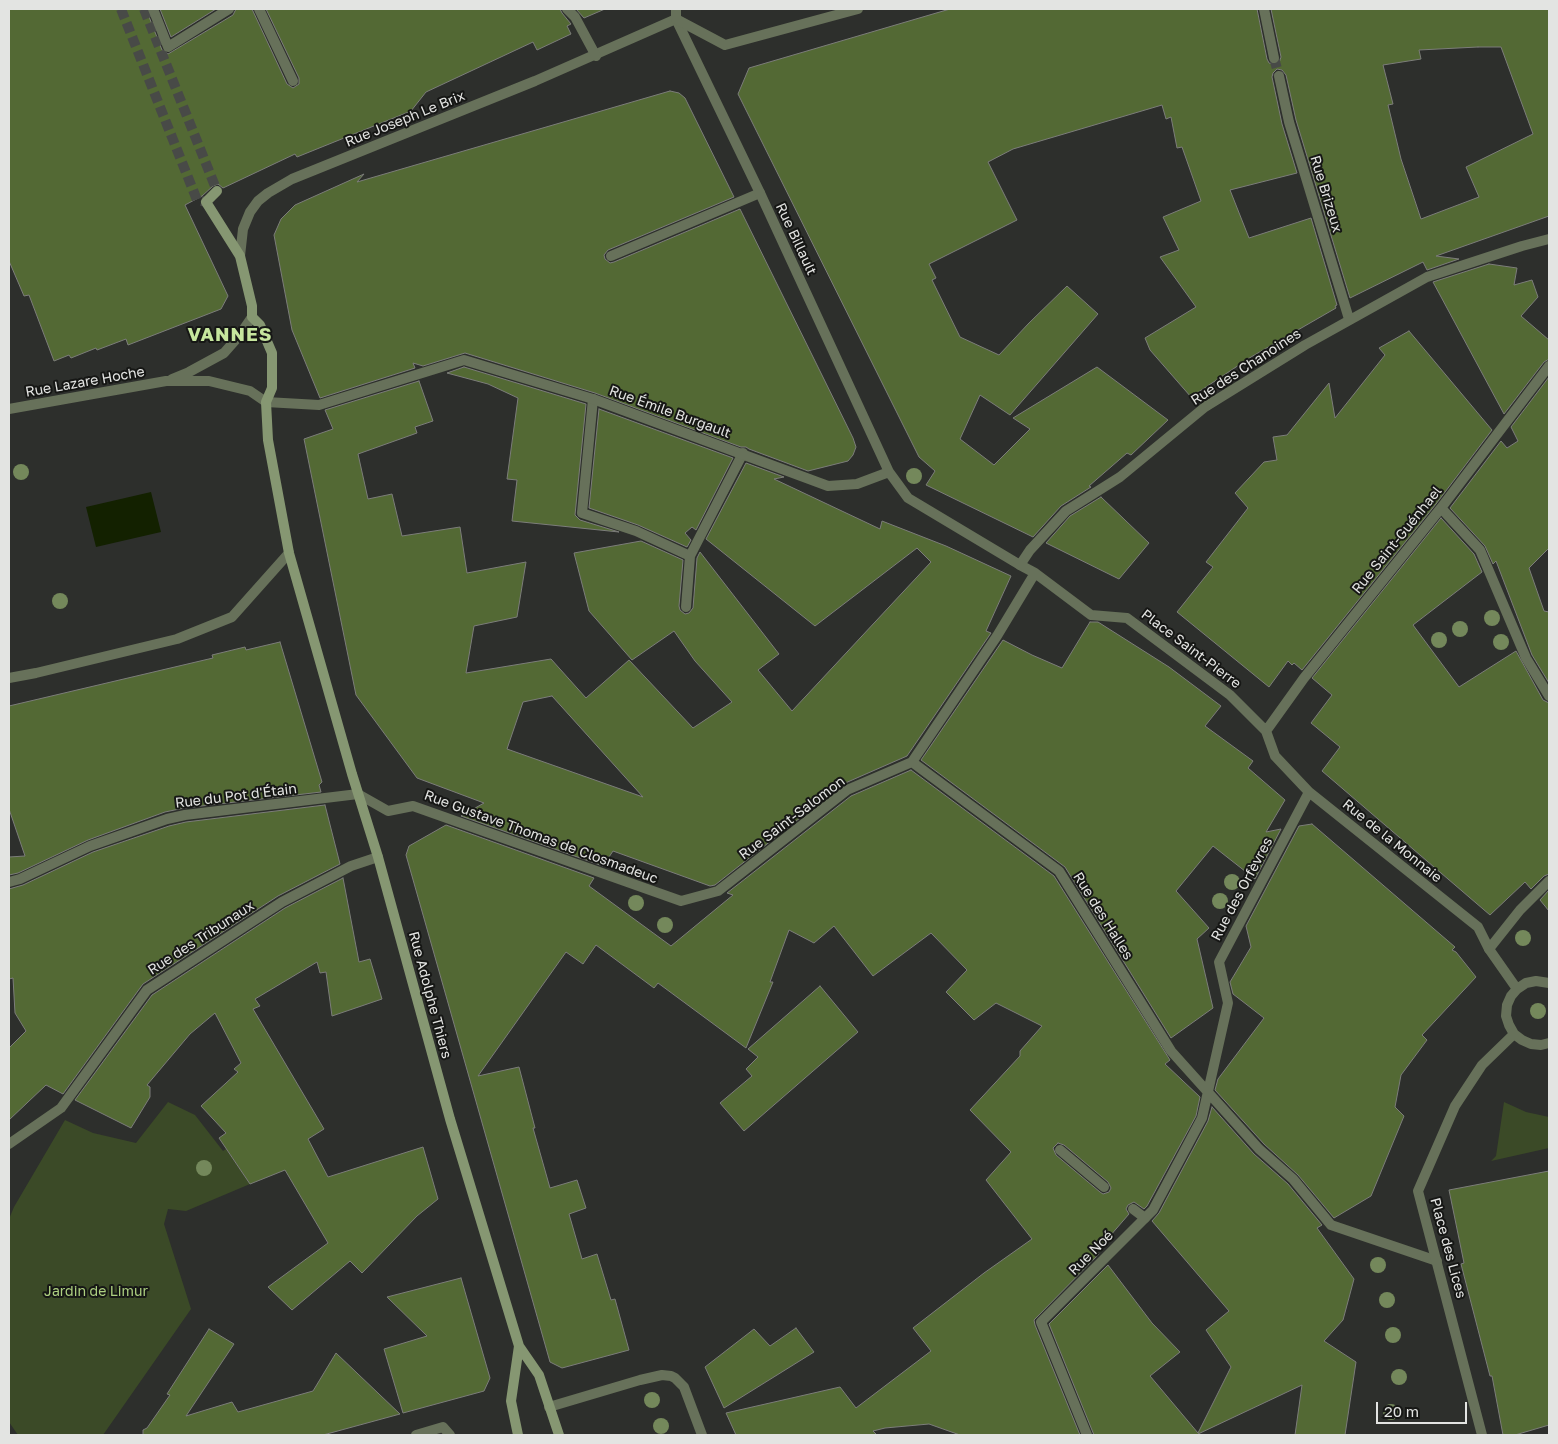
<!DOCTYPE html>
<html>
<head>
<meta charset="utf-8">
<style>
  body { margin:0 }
  #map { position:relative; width:1558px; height:1444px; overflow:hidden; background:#2d2f2c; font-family:"Golos Text",sans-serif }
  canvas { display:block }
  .frame { position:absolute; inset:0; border:10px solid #e3e4e2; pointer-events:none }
  .scale { position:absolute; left:1376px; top:1402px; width:91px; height:22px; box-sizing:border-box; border:2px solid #e3e4e2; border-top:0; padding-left:6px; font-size:15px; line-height:18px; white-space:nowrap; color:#e3e4e2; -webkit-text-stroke:4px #161715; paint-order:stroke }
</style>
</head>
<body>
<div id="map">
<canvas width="1558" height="1444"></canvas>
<div class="frame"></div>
<div class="scale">20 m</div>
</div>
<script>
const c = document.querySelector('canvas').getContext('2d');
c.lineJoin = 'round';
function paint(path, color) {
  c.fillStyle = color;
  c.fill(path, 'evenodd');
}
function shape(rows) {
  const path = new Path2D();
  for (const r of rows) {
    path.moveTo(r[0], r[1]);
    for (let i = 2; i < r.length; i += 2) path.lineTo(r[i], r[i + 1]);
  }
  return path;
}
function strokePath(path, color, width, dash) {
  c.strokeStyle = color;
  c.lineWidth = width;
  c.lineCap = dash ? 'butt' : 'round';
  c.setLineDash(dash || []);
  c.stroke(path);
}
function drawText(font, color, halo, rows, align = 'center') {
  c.font = font + ' "Golos Text",sans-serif';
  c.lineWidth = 4;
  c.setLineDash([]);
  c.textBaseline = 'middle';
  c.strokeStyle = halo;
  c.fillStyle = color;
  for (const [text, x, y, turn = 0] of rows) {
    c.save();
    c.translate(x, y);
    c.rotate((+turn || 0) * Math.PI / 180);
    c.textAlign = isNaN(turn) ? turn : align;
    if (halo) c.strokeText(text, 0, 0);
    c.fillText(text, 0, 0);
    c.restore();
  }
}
const green = shape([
  [168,1102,195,1115,223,1151,226,1149,250,1184,186,1211,168,1209,164,1224,191,1309,103,1435,18,1435,9,1422,9,1219,14,1207,65,1120,93,1133,136,1143],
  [1504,1102,1526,1112,1549,1117,1549,1148,1491,1161,1496,1156]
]);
const water = shape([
  [151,492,161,532,96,547,86,507]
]);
const building = shape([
  [9,9,146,9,162,50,168,54,233,15,236,9,252,9,287,84,293,88,299,84,299,78,266,9,560,9,562,13,571,24,567,26,571,34,537,50,533,42,426,92,411,111,297,157,295,154,223,188,218,184,213,186,202,196,185,205,228,296,221,309,128,345,126,339,97,350,96,348,71,358,69,355,54,361,29,295,24,296,9,261,9,9],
  [160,9,216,9,171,37,160,9],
  [576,9,605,9,584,18,576,9],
  [950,9,1257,9,1267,59,1269,63,1275,65,1279,63,1281,57,1271,9,1549,9,1549,216,1436,256,1459,259,1427,270,1423,262,1350,298,1296,120,1286,75,1282,70,1277,69,1273,73,1272,77,1282,124,1297,173,1230,190,1249,238,1311,218,1337,305,1335,306,1336,308,1251,357,1191,397,1150,350,1145,338,1196,307,1160,257,1179,250,1163,217,1201,201,1182,147,1177,148,1171,117,1166,119,1162,105,1013,149,988,162,1017,220,929,264,936,278,932,280,960,337,999,355,1029,323,1067,286,1098,314,1010,415,980,395,960,439,994,465,1030,429,1013,418,1097,367,1168,420,1131,455,1127,453,1089,486,1091,487,1061,506,1033,537,926,485,935,471,919,457,738,94,749,68,950,9],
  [1478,47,1501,47,1533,134,1466,167,1479,197,1421,219,1401,159,1388,105,1393,104,1383,65,1421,59,1419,50,1478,47],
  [670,91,679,93,685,98,734,197,608,250,604,255,605,259,610,263,614,262,740,209,853,438,856,447,853,455,848,461,808,471,749,449,746,447,741,447,595,393,465,353,423,366,413,363,415,368,320,398,292,330,274,235,281,219,295,205,364,174,357,182,670,91],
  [1489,264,1517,268,1514,285,1532,280,1538,297,1521,316,1549,340,1549,359,1544,362,1504,414,1433,282,1489,264],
  [1409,331,1492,430,1436,504,1302,670,1294,663,1292,665,1288,661,1269,687,1177,612,1213,567,1206,562,1248,508,1235,493,1264,462,1277,460,1273,437,1287,435,1329,383,1335,418,1385,355,1379,348,1409,331],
  [464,367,586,404,575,515,580,520,619,532,512,521,517,480,507,479,518,398,488,384,447,373,464,367],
  [1549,377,1549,548,1529,568,1544,611,1549,612,1549,683,1532,655,1496,561,1493,564,1485,546,1450,508,1501,441,1507,448,1518,441,1511,427,1549,377],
  [419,381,433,421,415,427,417,433,358,454,368,499,392,494,402,536,460,527,467,573,526,562,517,617,474,626,466,673,551,659,586,698,629,660,693,728,732,702,695,661,674,631,632,660,589,611,574,553,641,541,683,560,679,606,680,610,685,614,689,613,693,608,697,558,700,552,779,654,758,670,792,711,931,562,917,548,815,626,706,539,746,463,784,477,774,479,880,529,882,521,946,546,1011,576,986,631,991,633,907,756,843,784,715,885,710,886,613,851,603,866,461,816,484,803,417,778,356,695,304,439,333,429,325,410,419,381],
  [552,696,643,797,507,749,523,702,552,696],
  [599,409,733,458,696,530,692,527,685,533,691,540,687,547,638,525,589,508,599,409],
  [1101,497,1149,543,1119,579,1046,543,1070,516,1101,497],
  [1441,518,1474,554,1482,572,1413,625,1459,687,1516,651,1543,700,1549,703,1549,874,1544,876,1531,889,1525,882,1490,915,1322,771,1340,747,1311,723,1332,695,1312,678,1441,518],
  [1090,622,1098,622,1169,667,1221,706,1205,726,1253,761,1248,768,1285,800,1266,832,1281,829,1255,879,1213,846,1176,891,1209,928,1197,939,1213,1008,1171,1038,1065,867,921,760,1003,640,1032,655,1062,668,1090,622],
  [280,642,322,782,319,785,321,792,184,808,165,812,88,840,18,873,9,875,9,857,25,856,9,809,9,706,213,658,212,655,245,647,246,650,280,642],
  [911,770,1054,876,1170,1060,1165,1064,1200,1097,1196,1116,1147,1206,1144,1209,1134,1202,1128,1205,1126,1209,1129,1214,1097,1251,1099,1254,1034,1320,1035,1325,1080,1435,960,1435,929,1424,885,1428,873,1431,877,1435,736,1435,726,1413,840,1387,856,1408,931,1351,913,1328,984,1273,1032,1239,986,1180,1011,1152,970,1110,1020,1056,1020,1051,1042,1026,996,1003,974,1020,946,992,967,970,931,933,873,976,834,926,814,943,789,930,770,982,773,982,746,1048,658,983,654,988,596,945,583,964,566,952,478,1076,519,1067,535,1128,533,1128,550,1188,577,1180,586,1208,569,1214,582,1259,597,1254,611,1300,615,1299,629,1350,562,1368,550,1362,406,855,409,846,446,825,594,878,589,886,671,946,733,895,727,893,851,796,911,770],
  [1058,1143,1064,1145,1108,1182,1111,1188,1109,1192,1103,1194,1100,1192,1056,1155,1053,1148,1058,1143],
  [325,805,340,864,278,896,143,984,63,1094,46,1085,9,1120,9,1048,26,1031,15,1013,13,978,9,979,9,889,23,885,93,852,169,826,186,822,325,805],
  [1312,824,1455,947,1452,950,1456,952,1476,977,1422,1035,1427,1040,1401,1075,1395,1107,1404,1116,1371,1196,1334,1218,1298,1175,1264,1144,1215,1090,1218,1079,1264,1018,1233,994,1230,982,1251,947,1246,926,1299,826,1312,824],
  [343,878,359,962,370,959,382,999,332,1016,326,972,320,973,317,962,255,999,260,1006,253,1009,324,1129,308,1139,328,1177,423,1147,438,1199,417,1216,362,1273,350,1261,292,1310,268,1287,328,1243,285,1170,250,1184,219,1138,226,1133,201,1106,238,1072,234,1069,241,1063,215,1013,190,1034,147,1085,150,1087,150,1097,131,1128,75,1100,152,995,285,908,343,878],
  [1549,890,1549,911,1540,900,1549,890],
  [820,986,858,1032,744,1131,720,1103,752,1076,746,1069,758,1057,748,1049,820,986],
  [1212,1107,1254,1154,1288,1184,1322,1225,1317,1228,1354,1279,1343,1320,1324,1341,1356,1362,1345,1435,1295,1435,1302,1385,1198,1434,1200,1435,1094,1435,1049,1324,1108,1265,1152,1323,1180,1352,1150,1376,1198,1433,1231,1367,1206,1330,1229,1311,1152,1221,1159,1213,1208,1121,1212,1107],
  [1549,1171,1549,1425,1515,1435,1503,1435,1492,1376,1490,1376,1461,1264,1464,1263,1449,1190,1549,1171],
  [461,1278,490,1378,484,1391,403,1413,384,1349,427,1336,387,1297,461,1278],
  [796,1328,814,1352,724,1408,705,1367,754,1329,770,1346,796,1328],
  [209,1329,234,1344,186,1416,232,1402,238,1412,313,1391,336,1353,400,1414,323,1435,143,1435,143,1430,147,1428,170,1395,167,1394,209,1329]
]);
const minorTunnel = shape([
  [1274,58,1279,76]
]);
const secondaryTunnel = shape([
  [121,9,197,200,206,202],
  [144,9,217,191]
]);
const service = shape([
  [153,9,168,47,229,9],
  [259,9,293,81],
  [240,256,243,229,250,212,258,201,268,193,292,179,535,81,676,19],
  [611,256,760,193],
  [593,399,582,513,636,531,690,556],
  [686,607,690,556,743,453],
  [1060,1150,1104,1187],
  [1133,1209,1145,1218],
  [416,1435,443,1427,450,1435]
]);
const pedestrian = shape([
  [1441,508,1480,550,1526,658,1549,696],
  [1020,565,1035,573,1091,615,1127,618,1230,695,1266,731,1275,756,1309,792,1478,927,1489,949,1520,910,1549,881],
  [1266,731,1304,678,1441,508,1549,366],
  [912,762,1059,871,1171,1051,1259,1149,1293,1179,1331,1225,1437,1261],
  [358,794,388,811,413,806,681,901,718,891,847,790,912,762,997,636,1035,573],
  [1087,1435,1041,1322,1153,1210,1202,1118,1228,1003,1219,962,1309,792]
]);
const minor = shape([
  [567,9,575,17,596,56],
  [1264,9,1274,58],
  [676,19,760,193,889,472,908,498,1020,565,1030,550,1066,511,1120,477,1205,407,1305,345,1427,277,1522,246,1549,239],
  [1279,76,1289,122,1349,319],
  [172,379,189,372,224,353,239,336,252,317],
  [9,409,166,381,209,381,250,391,266,402,319,405,464,360,593,399,828,486,857,484,889,472],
  [9,678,36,673,177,639,232,617,289,553],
  [9,882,20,879,90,846,167,819,185,815,358,794],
  [1489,949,1517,989],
  [1549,983,1536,981,1526,983,1517,989,1511,996,1507,1005,1506,1016,1509,1025,1514,1034,1522,1040,1531,1044,1541,1045,1549,1043],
  [9,1144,61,1108,147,990,282,902,351,866,378,857],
  [549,1407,640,1380,662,1375,671,1376,675,1378,684,1387,702,1435],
  [1482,1435,1418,1191,1455,1106,1482,1065,1514,1034]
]);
const tertiary = shape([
  [676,9,676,19,725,45,858,9]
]);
const secondary = shape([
  [217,191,206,202,240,256,252,306,252,317,260,325,272,353,272,388,266,402,268,440,289,553,352,774,378,857,450,1119,519,1346,539,1375,559,1435],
  [518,1435,511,1401,519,1346]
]);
const trees = [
  [21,472],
  [914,476],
  [60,601],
  [1492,618],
  [1460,629],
  [1439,640],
  [1501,642],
  [1232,882],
  [1220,901],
  [636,903],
  [665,925],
  [1523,938],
  [1538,1011],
  [204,1168],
  [1378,1265],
  [1387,1300],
  [1393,1335],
  [1399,1377],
  [652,1400],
  [1391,1412],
  [661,1426]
];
const streetNames = [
  ["Rue Joseph Le Brix",405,119,-22],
  ["Rue Brizeux",1326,194,73],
  ["Rue Billault",796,239,65],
  ["Rue des Chanoines",1246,367,-33],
  ["Rue Lazare Hoche",85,382,-10],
  ["Rue Émile Burgault",670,412,20],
  ["Rue Saint-Guénhael",1397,540,-51],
  ["Place Saint-Pierre",1191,649,37],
  ["Rue du Pot d'Étain",236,796,-7],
  ["Rue Saint-Salomon",792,818,-37],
  ["Rue Gustave Thomas de Closmadeuc",541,837,20],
  ["Rue de la Monnaie",1392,841,39],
  ["Rue des Orfèvres",1242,889,-62],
  ["Rue des Halles",1103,916,58],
  ["Rue des Tribunaux",201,938,-33],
  ["Rue Adolphe Thiers",430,995,75],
  ["Place des Lices",1448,1248,75],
  ["Rue Noé",1091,1253,-45]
];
const parkNames = [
  ["Jardin de Limur",96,1292]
];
const districtNames = [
  ["VANNES",230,335]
];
paint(green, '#3b4a27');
paint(water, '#132100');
paint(building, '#536934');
strokePath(building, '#7c7d7a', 1);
strokePath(minorTunnel, '#484a47', 10, [10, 5]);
strokePath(secondaryTunnel, '#484a47', 10, [10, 5]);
strokePath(service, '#67715a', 10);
strokePath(pedestrian, '#67715a', 10);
strokePath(minor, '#67715a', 10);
strokePath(tertiary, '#67715a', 10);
strokePath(secondary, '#869772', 10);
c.fillStyle = '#74885b';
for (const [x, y] of trees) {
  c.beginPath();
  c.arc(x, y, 8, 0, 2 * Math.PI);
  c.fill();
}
drawText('14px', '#e3e4e2', '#161715', streetNames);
drawText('14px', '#aed181', '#161715', parkNames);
c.letterSpacing = '1px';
drawText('bold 19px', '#c6e69e', '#161715', districtNames);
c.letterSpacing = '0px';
</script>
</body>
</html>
